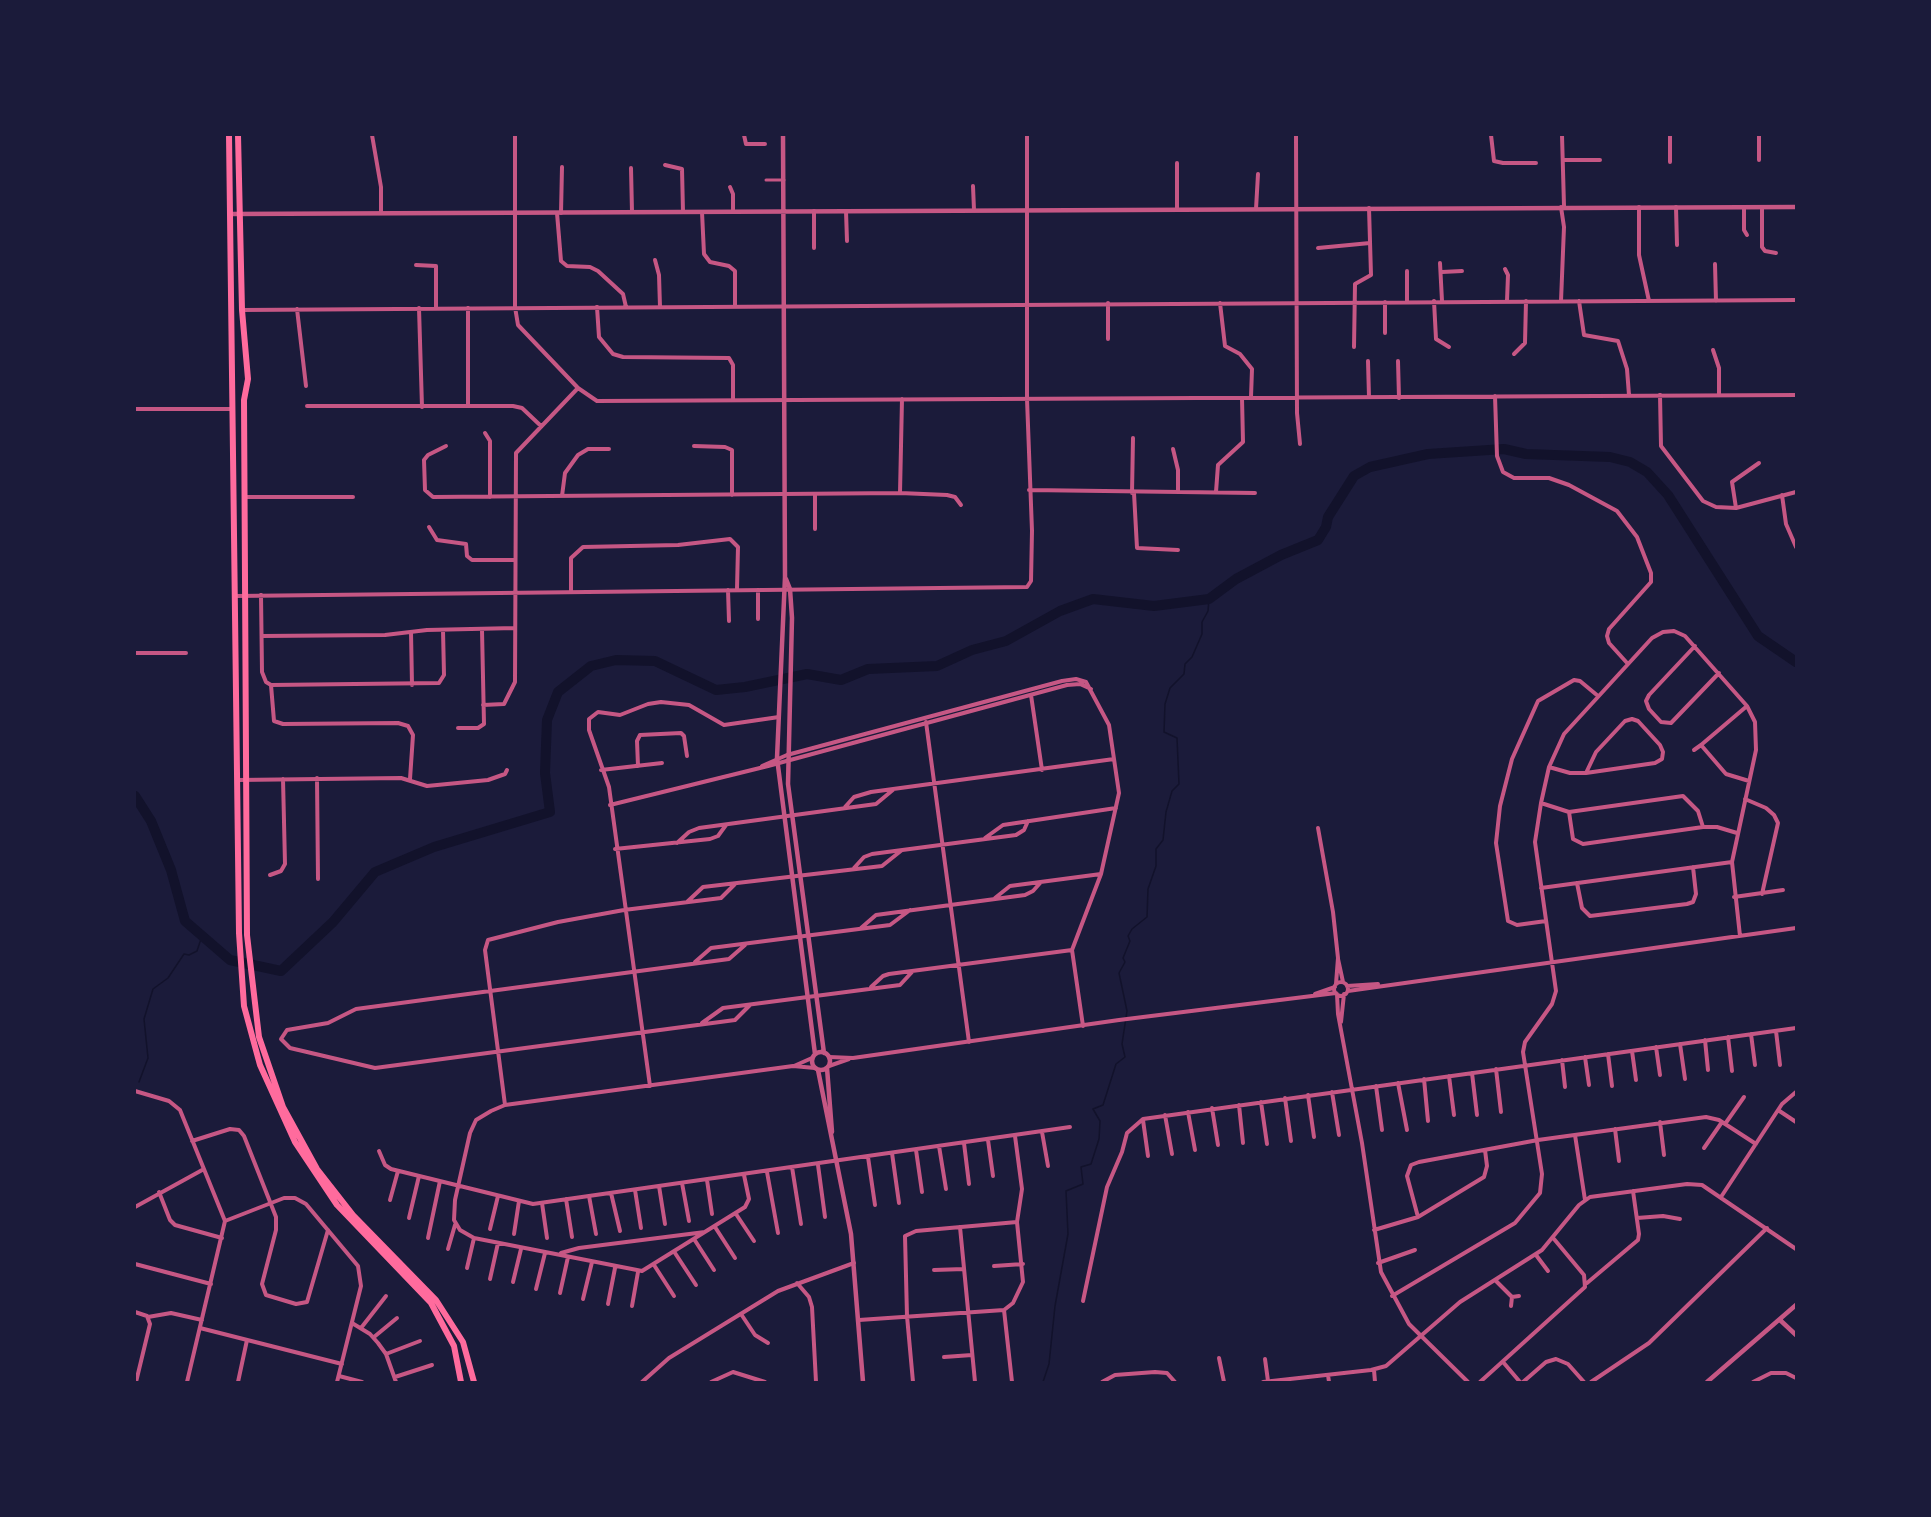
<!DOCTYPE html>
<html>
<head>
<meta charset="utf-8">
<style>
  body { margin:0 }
  #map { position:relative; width:1931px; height:1517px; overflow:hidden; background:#1b1b3a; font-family:Roboto,sans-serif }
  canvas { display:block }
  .frame { position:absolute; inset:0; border:136px solid #1b1b3a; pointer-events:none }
</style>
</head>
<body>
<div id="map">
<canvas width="1931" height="1517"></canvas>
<div class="frame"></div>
</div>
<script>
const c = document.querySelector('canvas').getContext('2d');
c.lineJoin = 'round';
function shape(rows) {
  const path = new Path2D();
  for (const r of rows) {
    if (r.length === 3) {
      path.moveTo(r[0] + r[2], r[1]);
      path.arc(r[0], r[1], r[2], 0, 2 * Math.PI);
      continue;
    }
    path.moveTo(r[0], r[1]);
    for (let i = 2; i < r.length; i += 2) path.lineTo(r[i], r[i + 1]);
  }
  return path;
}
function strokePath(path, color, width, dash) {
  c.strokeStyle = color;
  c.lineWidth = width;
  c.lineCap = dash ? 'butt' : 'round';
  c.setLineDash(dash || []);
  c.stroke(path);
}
const stream = shape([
  [139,1082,148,1058,144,1019,153,989,168,978,184,954,189,955,197,951,202,936],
  [1043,1382,1049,1364,1055,1306,1068,1234,1066,1191,1083,1184,1081,1167,1091,1164,1099,1139,1100,1121,1093,1109,1103,1105,1116,1064,1125,1057,1122,1044,1127,1011,1119,973,1125,962,1123,958,1130,941,1128,936,1132,929,1147,917,1148,889,1156,866,1156,849,1163,840,1166,812,1172,791,1179,784,1177,738,1164,732,1165,704,1170,688,1184,674,1185,664,1192,657,1202,634,1202,622,1208,611,1209,599]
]);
const river = shape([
  [135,796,151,821,171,870,185,921,230,960,281,971,333,922,375,872,434,847,550,812,545,773,547,720,558,692,591,666,616,660,655,661,716,690,745,687,807,674,841,680,868,669,937,666,972,650,1006,641,1060,611,1093,599,1154,606,1209,599,1236,579,1281,555,1318,540,1326,527,1328,517,1354,476,1370,467,1428,454,1504,449,1526,454,1610,457,1630,462,1647,472,1668,495,1758,636,1796,662]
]);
const pedestrian = shape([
  [766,180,784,180]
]);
const minor = shape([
  [372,135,381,187,381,213],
  [515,135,515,307,518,325,578,388,597,401,1796,395],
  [744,135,746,144,765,144],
  [1296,135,1297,413,1300,444],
  [1491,135,1494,161,1503,163,1536,163],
  [1562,135,1564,206],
  [1670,135,1670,162],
  [1759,135,1759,160],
  [1563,160,1600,160],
  [665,165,682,169,683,212],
  [631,168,632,212],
  [973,186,974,210],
  [730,187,733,194,733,212],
  [1561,207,1564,227,1561,301],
  [1639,207,1639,255,1649,301],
  [1676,207,1677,245],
  [1744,207,1744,230,1747,235],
  [1762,207,1762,247,1765,251,1776,253],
  [1177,209,1177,163],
  [1256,209,1258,174],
  [846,211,847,241],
  [702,212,704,254,710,262,729,266,735,271,735,306],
  [557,213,561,261,567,266,590,267,598,271,623,294,626,307],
  [561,213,562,167],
  [814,248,814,211],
  [1318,248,1370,243],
  [655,260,659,275,660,307],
  [1440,263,1442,301],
  [1715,264,1716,301],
  [416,265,436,266,436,308],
  [1505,269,1508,275,1507,301],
  [1442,272,1462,271],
  [1434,301,1436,339,1449,347],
  [1579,301,1584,335,1618,341,1627,369,1629,395],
  [1385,302,1385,333],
  [1407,302,1407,271],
  [1220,303,1225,346,1240,354,1252,369,1251,397],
  [597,307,599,337,613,354,623,357,729,358,733,365,733,400],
  [419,308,422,407],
  [297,309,306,386],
  [242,310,1796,300],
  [1108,339,1108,303],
  [1354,347,1355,284,1371,275,1369,208],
  [1713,350,1719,368,1719,395],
  [1514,354,1525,343,1526,301],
  [1368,361,1369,397],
  [1398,361,1399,398],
  [1660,395,1661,446,1703,501,1716,507,1736,508,1796,492],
  [1495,396,1497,456,1503,472,1514,478,1549,478,1569,485,1617,511,1637,537,1651,573,1651,582,1609,629,1607,636,1609,643,1628,664],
  [468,404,468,308],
  [307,406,513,406,522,408,541,426],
  [135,409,233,409],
  [485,433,490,441,490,497],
  [446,446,428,455,424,460,425,490,433,497,900,493,947,495,955,497,961,505],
  [694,446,725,447,732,450,732,495],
  [1173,449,1178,470,1178,492],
  [1029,490,1255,493],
  [1216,492,1218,465,1243,442,1242,398],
  [900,493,902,399],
  [1132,493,1133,438],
  [1134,493,1137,548,1178,550],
  [1782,495,1786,524,1796,547],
  [562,496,565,473,578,455,588,449,609,449],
  [245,497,353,497],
  [1736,508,1732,482,1759,463],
  [429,527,437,540,466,544,467,556,472,560,514,560],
  [815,529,815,494],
  [728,590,729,621],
  [758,590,758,619],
  [571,591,571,558,583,547,678,545,730,539,738,547,737,589],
  [261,595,262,672,266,682,271,685,274,721,283,724,398,723,408,726,413,735,410,779],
  [236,596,1027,587,1031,581,1032,531,1027,399,1027,135],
  [411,632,412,685],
  [262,636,385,635,427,630,515,628],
  [1695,646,1649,695,1646,701,1649,709,1661,722,1671,723,1719,673],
  [135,653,186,653],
  [271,685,439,683,444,675,443,630],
  [1031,695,1042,770],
  [483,705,504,704,515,682,516,453,578,388],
  [1747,706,1701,745,1726,774,1749,781],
  [1632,719,1638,721,1660,745,1663,752,1662,759,1655,763,1586,773,1596,752,1625,721,1632,719],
  [926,722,969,1042],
  [458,728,478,728,484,724,482,630],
  [1694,750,1701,745],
  [638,766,637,741,640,735,681,733,684,736,687,756],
  [762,766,787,755,1062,681,1076,679,1086,682,1109,725,1119,793,1101,874,1072,950,1083,1026],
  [1549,767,1570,773,1586,773],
  [601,770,662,763],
  [317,778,318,879],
  [238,780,401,778,427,786,488,780,505,774,507,770],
  [1745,799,1766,808,1774,815,1778,823,1762,894],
  [1541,803,1569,812,1683,796,1698,811,1703,827],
  [610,805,768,766,1067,685,1080,684,1091,689],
  [845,807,854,797,871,792,1114,759],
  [1569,812,1573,839,1583,844,1703,827,1717,827,1737,833],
  [1318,828,1333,912,1338,958,1336,984],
  [985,838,1003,825,1116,808],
  [677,843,689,832,699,828,876,804,894,789],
  [615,849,710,839,718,836,726,825],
  [854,868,864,857,872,854,1016,835,1024,830,1028,821],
  [270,875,281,871,285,864,283,779],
  [1577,883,1582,908,1590,916,1687,904,1693,902,1696,894,1693,867],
  [1541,888,1732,862],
  [1734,897,1783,890],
  [995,898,1010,886,1101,874],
  [687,902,703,887,882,866,902,850],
  [1546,921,1517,925,1508,921,1496,843,1500,806,1512,759,1538,701,1574,680,1580,681,1598,696],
  [861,928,876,915,1025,895,1033,891,1041,882],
  [745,945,729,959,356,1009,328,1023,287,1030,281,1039,290,1048,375,1068,735,1020,750,1005],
  [1338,959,1343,982],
  [695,962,711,948,890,925,910,910],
  [1341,989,7],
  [1347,986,1378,984],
  [871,987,883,976,889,974,1072,950],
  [1348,991,1796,928],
  [1315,994,1335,987],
  [1337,994,1338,1014,1362,1143,1381,1272,1409,1324,1468,1382],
  [1341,1022,1344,994],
  [702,1023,723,1008,900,985,912,972],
  [1776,1031,1780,1065],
  [1751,1034,1755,1065],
  [1728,1037,1732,1071],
  [1705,1040,1708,1070],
  [1680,1044,1685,1079],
  [1656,1047,1660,1075],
  [1632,1051,1636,1080],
  [1608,1054,1612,1086],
  [829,1057,853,1058,1119,1020,1336,993],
  [1585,1057,1589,1085],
  [1562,1060,1565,1087],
  [794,1066,812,1058],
  [829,1066,849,1059],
  [1496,1069,1501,1112],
  [1472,1073,1477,1115],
  [1449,1076,1454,1115],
  [1424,1079,1428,1121],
  [1398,1083,1407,1130],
  [650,1086,609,787,589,730,589,719,598,712,620,715,648,704,661,702,689,705,724,725,779,717],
  [1376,1086,1382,1130],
  [135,1091,169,1101,180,1110,225,1221,187,1382],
  [1332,1092,1339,1135],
  [1308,1095,1314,1137],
  [1285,1098,1291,1141],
  [1261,1102,1267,1144],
  [505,1105,485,950,488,940,558,922,624,910,721,898,735,884],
  [1239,1105,1243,1143],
  [1212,1108,1218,1145],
  [1778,1110,1796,1122],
  [1188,1112,1195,1150],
  [1165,1115,1172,1154],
  [1143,1120,1148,1156],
  [1660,1122,1664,1155],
  [1725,1124,1744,1097],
  [1615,1129,1619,1161],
  [1042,1132,1048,1166],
  [1575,1135,1585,1200],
  [1015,1136,1022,1189,1017,1222],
  [988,1140,993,1176],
  [192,1141,230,1129,239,1130,244,1136,276,1217,276,1230,262,1284,266,1295,296,1304,307,1302,328,1230],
  [964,1143,969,1184],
  [939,1146,946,1189],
  [1704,1148,1722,1122],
  [916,1150,922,1192],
  [379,1151,385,1165,391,1169,533,1204,1070,1127],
  [892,1153,899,1203],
  [868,1157,875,1205],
  [818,1165,825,1217],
  [792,1167,801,1224],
  [767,1172,778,1233],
  [744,1175,749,1199,745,1207,642,1271,474,1238,460,1230,454,1220,455,1200,470,1133,476,1120,491,1111,505,1105,793,1066,815,1068],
  [707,1180,712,1214],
  [682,1183,689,1221],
  [659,1186,665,1224],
  [635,1190,641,1228],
  [159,1192,170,1220,175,1225,222,1238],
  [611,1193,620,1231],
  [589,1196,596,1234],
  [1721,1197,1782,1104,1796,1092],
  [566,1199,572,1237],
  [390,1200,398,1171],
  [542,1203,547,1238],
  [135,1207,204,1169],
  [736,1214,754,1241],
  [1418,1217,1407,1176,1411,1165,1419,1162,1538,1140,1706,1117,1719,1120,1756,1144],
  [409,1218,419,1176],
  [1637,1218,1663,1216,1680,1219],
  [225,1221,284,1198,295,1198,306,1204,358,1266,361,1286,337,1382],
  [715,1227,735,1258],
  [960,1227,975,1382],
  [490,1229,498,1196],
  [1374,1230,1418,1217,1484,1177,1487,1166,1485,1150],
  [514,1234,519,1201],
  [428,1238,440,1181],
  [694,1239,714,1270],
  [448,1249,455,1225],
  [561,1253,579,1248,705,1232],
  [675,1253,696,1285],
  [1536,1255,1548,1271],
  [1378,1263,1415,1250],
  [135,1264,211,1284],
  [654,1265,674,1296],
  [994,1266,1023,1264],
  [467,1268,474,1238],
  [934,1270,964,1269],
  [490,1279,498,1243],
  [1495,1280,1512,1297],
  [513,1282,521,1249],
  [797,1283,809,1297,812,1307,816,1382],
  [1587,1283,1638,1240,1639,1234,1633,1191],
  [536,1289,545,1253],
  [560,1293,568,1257],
  [1392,1296,1515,1223,1540,1193,1542,1174,1523,1052,1525,1042,1552,1004,1556,991,1535,842,1541,803,1549,767,1564,734,1652,638,1663,632,1674,631,1685,636,1747,706,1755,722,1756,750,1732,862,1740,936],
  [1512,1297,1519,1296],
  [583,1299,592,1262],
  [1083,1301,1107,1187,1122,1152,1127,1133,1143,1119,1796,1028],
  [608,1304,615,1268],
  [632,1306,638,1272],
  [1511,1306,1512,1297],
  [135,1312,147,1316,150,1324,136,1382],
  [741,1314,755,1335,768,1343],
  [148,1317,171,1313,202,1320],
  [859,1320,1004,1310],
  [352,1323,370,1334,378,1343,386,1354,396,1382],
  [200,1328,342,1364],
  [361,1328,386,1296],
  [374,1337,397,1318],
  [386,1354,420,1341],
  [944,1357,972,1355],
  [1219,1358,1224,1382],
  [1265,1359,1268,1381],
  [1503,1362,1520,1382],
  [1374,1370,1375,1382],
  [1328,1375,1329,1382],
  [339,1376,362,1382],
  [395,1377,432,1365],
  [238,1382,247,1340],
  [642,1382,669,1358,778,1291,854,1263],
  [711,1382,733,1372,765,1382],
  [913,1382,907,1316,905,1236,916,1231,1017,1222,1023,1282,1013,1303,1004,1310,1012,1382],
  [1102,1382,1115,1375,1155,1372,1167,1373,1175,1382],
  [1263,1382,1371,1370,1386,1366,1460,1302,1542,1250,1579,1205,1590,1197,1687,1184,1702,1185,1796,1249],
  [1480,1382,1585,1287,1584,1275,1554,1239],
  [1523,1382,1546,1362,1556,1359,1568,1364,1584,1382],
  [1591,1382,1649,1343,1767,1228],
  [1753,1382,1771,1373,1786,1373,1796,1378]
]);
const tertiary = shape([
  [783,135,785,577,777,758,815,1054],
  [230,214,1796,207],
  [786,579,790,589,792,618,788,784,824,1053],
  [821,1061,9],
  [827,1068,832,1132],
  [818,1070,851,1234,863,1382],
  [1780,1320,1796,1335],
  [1707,1382,1796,1305]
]);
const primary = shape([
  [229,135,239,933,244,1006,260,1065,295,1142,337,1205,431,1303,454,1346,461,1382],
  [238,135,242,310,248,379,244,400,247,935,259,1037,283,1107,317,1169,353,1215,436,1300,463,1342,474,1382]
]);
strokePath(stream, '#12122b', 1.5);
strokePath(river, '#12122b', 10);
strokePath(pedestrian, '#c65784', 3);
strokePath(minor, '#c65784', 4);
strokePath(tertiary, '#c65784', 4.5);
strokePath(primary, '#ff6b9d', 6);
</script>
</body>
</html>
